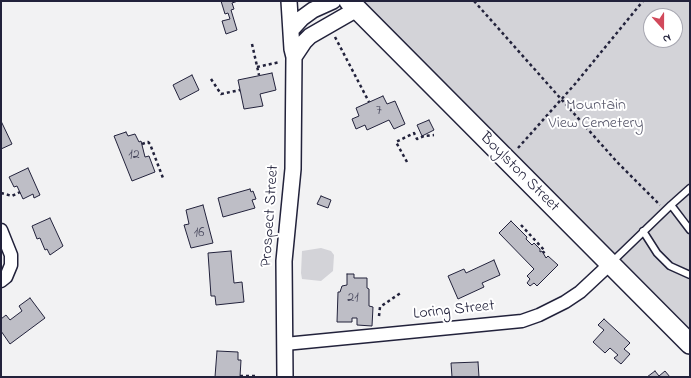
<!DOCTYPE html>
<html>
<head>
<meta charset="utf-8">
<style>
	body { margin:0 }
	#map { position:relative; width:691px; height:378px; overflow:hidden; background:#f2f2f3; font-family:"Indie Flower",sans-serif }
	canvas { display:block }
	.frame { position:absolute; inset:0; border:2px solid #22223b; pointer-events:none }
	.north { position:absolute; left:643px; top:8px; width:40px; height:40px; box-sizing:border-box; background:#fff; border:1px solid #a7a7b1; border-radius:50%; rotate:159deg; font-size:11px; font-weight:700; line-height:16px; text-align:center; color:#22223b }
	.north::after { content:''; display:block; margin:auto; width:14px; height:18px; background:#d1495b; clip-path:polygon(50% 0,100% 100%,50% 72%,0 100%) }
</style>
</head>
<body>
<div id="map">
<canvas width="691" height="378"></canvas>
<div class="frame"></div>
<div class="north">N</div>
</div>
<script>
const g = document.querySelector('canvas').getContext('2d');
g.lineJoin = 'round';
function paint(path, color) { g.fillStyle = color; g.fill(path, 'evenodd'); }
const shape = rows => new Path2D(rows.map(r => 'M' + r).join(''));
function trace(path, color, width, dash) { g.strokeStyle = color; g.lineWidth = width; g.lineCap = dash ? 'butt' : 'round'; g.setLineDash(dash || []); g.stroke(path); }
function write(font, color, halo, rows, align = 'center') {
  g.font = font + ' "Indie Flower",sans-serif'; g.lineWidth = 4; g.setLineDash([]); g.textBaseline = 'middle'; g.strokeStyle = halo; g.fillStyle = color; for (const [text, x, y, turn = 0] of rows) {
    g.save(); g.translate(x, y); g.rotate((+turn || 0) * Math.PI / 180); g.textAlign = isNaN(turn) ? turn : align; if (halo) g.strokeText(text, 0, 0); g.fillText(text, 0, 0); g.restore();
  }
}
paint(shape([
	[350,1,690,1,690,344],
	[651,16,675,16,675,40,651,40],
	[321,248,331,251,334,255,333,271,321,281,302,279,301,273,302,251]
]), '#d3d3d8');
const building = shape([
	[221,1,238,1,232,3,234,9,231,10,237,30,226,34,222,21,230,19,228,13,225,14,221,1],
	[272,73,276,90,260,94,263,106,244,109,238,80,272,73],
	[192,75,199,90,180,100,173,85,192,75],
	[383,96,387,104,395,101,405,124,394,129,389,120,367,130,365,125,356,129,352,119,359,116,356,108,383,96],
	[429,120,434,130,422,136,417,125,429,120],
	[1,121,12,144,1,149,1,121],
	[126,132,128,136,135,134,139,142,141,141,145,157,149,156,155,172,132,181,114,136,126,132],
	[28,168,40,195,34,198,33,194,23,199,17,186,14,187,9,177,28,168],
	[250,189,251,192,253,191,256,199,252,200,255,208,223,217,218,198,250,189],
	[321,196,331,200,328,208,317,204,321,196],
	[203,205,213,243,191,248,184,225,189,224,186,210,203,205],
	[50,218,63,246,50,255,47,249,45,250,40,238,37,239,32,226,50,218],
	[511,221,527,237,526,239,532,245,534,243,540,249,540,252,542,251,546,258,548,256,558,265,537,286,534,283,530,286,527,283,530,279,527,276,534,269,499,233,511,221],
	[231,251,234,283,242,282,244,302,216,305,215,296,211,296,208,253,231,251],
	[494,260,500,275,482,283,484,287,458,299,448,276,464,269,466,273,494,260],
	[347,274,354,274,354,278,367,278,367,288,369,289,369,306,373,307,372,326,357,325,357,318,352,318,352,322,337,322,338,292,340,292,342,286,347,285,347,274],
	[30,298,45,318,10,344,1,331,1,319,6,315,10,320,22,311,19,306,30,298],
	[604,319,630,343,624,349,630,354,621,364,614,358,618,355,610,348,605,353,593,342,604,330,598,325,604,319],
	[217,351,238,352,238,360,241,360,240,377,215,377,217,351],
	[478,362,479,377,452,377,451,363,478,362],
	[655,371,659,376,665,371,670,377,647,377,655,371]
]);
paint(building, '#bebec6');
trace(building, '#22223b', 1);
const service = shape([
	[671,205,690,188],
	[643,231,657,253,670,266,690,275],
	[611,263,671,205,690,230]
]);
const minor = shape([
	[1,230,11,255,11,265,6,277,1,281],
	[285,344,522,321,539,315,565,302,580,292,610,264]
]);
const tertiary = shape([
	[291,30,302,18,313,10,333,1],
	[294,57,304,42,310,36,357,9],
	[285,377,284,261,293,169,294,57,292,49,289,1]
]);
const primary = shape([
	[349,1,690,344]
]);
trace(service, '#22223b', 9);
trace(minor, '#22223b', 15);
trace(tertiary, '#22223b', 18);
trace(primary, '#22223b', 22);
trace(shape([
	[474,1,617,162,660,205],
	[335,37,369,102],
	[252,44,259,75],
	[257,67,280,62],
	[211,79,221,94,240,90],
	[142,144,148,142,150,144,163,178],
	[518,148,575,84,643,1],
	[407,162,396,142,414,133,417,139,424,136,434,135],
	[1,193,12,196,20,192],
	[521,225,545,251,543,253],
	[379,316,380,307,402,292],
	[240,376,255,376]
]), '#22223b', 2.5, [3, 3]);
trace(service, '#fff', 6);
trace(minor, '#fff', 12);
trace(tertiary, '#fff', 15);
trace(primary, '#fff', 19);
write('14px', '#49495e', null, [
	["7",379,112],
	["12",134,156],
	["16",199,234],
	["21",353,299]
]);
write('16px', '#57576a', '#fff', [
	["Mountain",596,106],
	["View Cemetery",596,124]
]);
write('16px', '#22223b', '#fff', [
	["Boylston Street",519,173,45],
	["Prospect Street",271,216,-86],
	["Loring Street",454,311,-6]
]);
</script>
</body>
</html>
